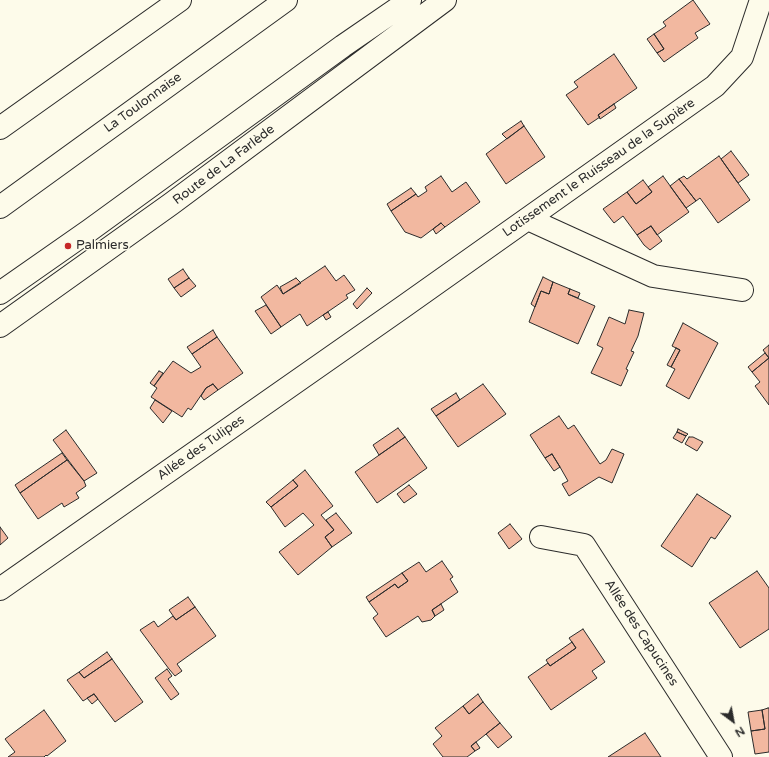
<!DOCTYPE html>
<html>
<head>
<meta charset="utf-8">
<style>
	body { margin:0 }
	#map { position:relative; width:769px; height:757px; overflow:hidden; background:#fdfbea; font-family:"Varela Round",sans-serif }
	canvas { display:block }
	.north { position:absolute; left:713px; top:701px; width:40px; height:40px; -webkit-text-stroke:3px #fdfbea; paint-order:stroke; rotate:148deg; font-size:11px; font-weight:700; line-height:16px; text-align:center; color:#2b2b2b }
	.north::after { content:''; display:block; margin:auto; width:14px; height:18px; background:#2b2b2b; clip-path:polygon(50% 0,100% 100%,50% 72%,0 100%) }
</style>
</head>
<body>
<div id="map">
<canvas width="769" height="757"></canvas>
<div class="north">N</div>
</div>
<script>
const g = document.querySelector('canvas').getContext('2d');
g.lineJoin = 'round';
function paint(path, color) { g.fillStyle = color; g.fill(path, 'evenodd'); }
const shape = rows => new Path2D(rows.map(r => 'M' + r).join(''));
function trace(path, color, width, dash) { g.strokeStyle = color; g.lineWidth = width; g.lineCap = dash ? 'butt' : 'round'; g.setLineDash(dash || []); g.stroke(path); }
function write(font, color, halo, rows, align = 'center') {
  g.font = font + ' "Varela Round",sans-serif'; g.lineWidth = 3; g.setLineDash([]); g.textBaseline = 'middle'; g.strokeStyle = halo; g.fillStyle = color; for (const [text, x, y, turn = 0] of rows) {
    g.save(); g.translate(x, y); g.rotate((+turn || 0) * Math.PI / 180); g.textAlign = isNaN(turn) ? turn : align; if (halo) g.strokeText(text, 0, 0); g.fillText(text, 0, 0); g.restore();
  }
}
const building = shape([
	[693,0,710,24,695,33,698,38,664,62,657,53,664,49,654,34,666,26,663,22,693,0],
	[654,34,664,49,657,53,647,39,654,34],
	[614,54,637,88,598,115,600,117,588,125,566,95,578,87,574,82,614,54],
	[614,104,616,108,600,119,598,115,614,104],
	[521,121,524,126,507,139,502,134,521,121],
	[524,126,545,157,506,184,486,154,524,126],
	[731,151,749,175,738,183,721,159,731,151],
	[719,156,750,200,718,223,700,198,696,201,679,179,684,176,687,179,719,156],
	[441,176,452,192,466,182,480,202,445,227,441,223,421,238,405,232,391,211,416,194,418,197,427,191,425,187,441,176],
	[663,176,689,212,657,235,651,226,637,235,623,216,614,223,603,209,627,192,636,204,652,192,648,187,663,176],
	[679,179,696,201,686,208,670,186,679,179],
	[643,180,652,192,636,204,627,192,643,180],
	[411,188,416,194,391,211,387,204,411,188],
	[441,223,445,227,436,234,433,229,441,223],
	[651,226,662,241,650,250,644,245,637,235,651,226],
	[325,266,336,281,344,275,355,290,346,295,348,298,307,326,300,314,281,327,261,297,277,285,283,294,325,266],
	[183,269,189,278,174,288,168,279,183,269],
	[543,277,553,282,549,294,541,291,535,307,531,304,543,277],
	[189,278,196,286,181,297,174,288,189,278],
	[296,278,301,283,283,294,280,287,296,278],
	[553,282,570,289,568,294,595,306,578,344,529,322,541,291,549,294,553,282],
	[367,288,372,293,357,309,353,304,367,288],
	[570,289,580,293,578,298,568,294,570,289],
	[266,305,281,327,271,334,255,311,266,305],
	[629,310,644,313,638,336,631,351,634,352,626,369,628,370,621,386,591,373,603,348,597,345,609,317,625,324,629,310],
	[328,312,331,317,326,320,323,315,328,312],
	[683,323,718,343,689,399,666,386,675,369,671,367,680,350,672,346,683,323],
	[213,330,217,337,192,354,187,347,213,330],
	[217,337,243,373,218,390,213,384,206,388,191,410,188,408,182,417,151,397,157,388,154,386,173,361,191,373,201,367,192,354,217,337],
	[769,345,769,405,755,386,760,382,752,372,769,358,763,350,769,345],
	[676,348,680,350,671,367,667,365,676,348],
	[765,353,769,358,752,372,748,367,765,353],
	[159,371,163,373,154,386,150,383,159,371],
	[213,384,218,390,204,400,201,396,206,388,213,384],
	[483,384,506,414,458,447,436,416,483,384],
	[456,393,460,400,436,416,431,409,456,393],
	[155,400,172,411,163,423,150,408,155,400],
	[559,416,568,429,574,425,600,464,606,460,612,449,624,454,612,483,599,477,569,496,562,484,568,481,560,467,552,454,545,458,530,435,559,416],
	[398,428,405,437,379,455,373,445,398,428],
	[678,429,688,434,686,436,677,432,678,429],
	[66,430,97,473,84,481,53,440,66,430],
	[677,432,686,436,682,443,673,438,677,432],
	[405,437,427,468,377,503,355,472,405,437],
	[689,437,693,437,703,442,697,451,685,444,689,437],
	[62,453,67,460,20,493,15,485,62,453],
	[552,454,560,467,554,471,545,458,552,454],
	[67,460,84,481,86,486,76,493,79,498,64,507,62,503,38,519,20,493,67,460],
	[305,470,333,506,321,515,334,530,325,537,332,547,298,575,279,552,314,525,303,513,285,527,271,507,298,486,293,480,305,470],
	[293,480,298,486,271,507,266,502,293,480],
	[409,485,417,494,404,503,397,494,409,485],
	[697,494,731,516,715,539,711,537,692,567,661,546,697,494],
	[336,513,352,533,332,547,325,537,334,530,326,520,336,513],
	[510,524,522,539,509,549,498,533,510,524],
	[0,527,8,538,0,545,0,527],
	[442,561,453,577,450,579,458,592,432,610,435,616,431,620,422,622,418,616,386,637,373,618,378,614,369,602,395,584,398,588,408,581,402,573,419,562,426,572,442,561],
	[757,571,769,588,769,629,740,648,709,603,757,571],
	[402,573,408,581,398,588,395,584,369,602,366,597,402,573],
	[188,597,195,607,176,620,169,610,188,597],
	[441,604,444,610,435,616,432,610,441,604],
	[195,607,216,636,177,664,182,671,175,676,169,669,140,630,154,621,158,627,173,616,176,620,195,607],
	[583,629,605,662,592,671,597,678,551,710,528,677,548,663,550,666,576,648,569,638,583,629],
	[572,642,576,648,550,666,546,660,572,642],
	[107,652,112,659,84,678,79,672,107,652],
	[112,659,143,702,115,722,94,694,83,701,67,680,79,672,84,678,112,659],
	[167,669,172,676,168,679,179,694,171,700,155,678,167,669],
	[94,694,98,699,92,704,87,698,94,694],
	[478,694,483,702,469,714,463,706,478,694],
	[483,702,500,723,471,746,475,751,467,757,443,757,433,744,442,736,435,728,463,706,469,714,483,702],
	[768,708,769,708,769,752,755,754,751,731,765,729,762,710,768,708],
	[44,710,66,741,47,756,46,755,44,757,8,757,15,752,5,739,44,710],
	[762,710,765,729,751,731,748,712,762,710],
	[500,723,512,737,498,748,486,734,500,723],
	[645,733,661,757,608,757,645,733],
	[476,742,480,748,475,751,471,746,476,742]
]);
paint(building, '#f2b8a0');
trace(building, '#2b2b2b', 1);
const street = shape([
	[528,219,653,276,742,290],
	[541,537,584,545,721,757],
	[0,589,403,307,715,86,742,57,761,0]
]);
const primary = shape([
	[0,293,90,230,343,46,410,0],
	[0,326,171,204,445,0]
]);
const highway = shape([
	[0,128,180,0],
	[0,207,286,0]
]);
trace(street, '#2b2b2b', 24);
trace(primary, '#2b2b2b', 24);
trace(highway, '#2b2b2b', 24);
trace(street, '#fdfbea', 22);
trace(primary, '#fdfbea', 22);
trace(highway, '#fdfbea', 22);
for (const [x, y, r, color] of [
	[68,246,4,"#c62828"]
]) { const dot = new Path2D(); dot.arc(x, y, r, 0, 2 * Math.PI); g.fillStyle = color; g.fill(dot); trace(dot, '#fdfbea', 1.5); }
write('13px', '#2b2b2b', '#fdfbea', [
	["La Toulonnaise",143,103,-36],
	["Route de La Farlède",224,165,-37],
	["Lotissement le Ruisseau de la Supière",599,168,-35],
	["Allée des Tulipes",201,448,-35],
	["Allée des Capucines",641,633,57]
]);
write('13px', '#2b2b2b', '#fdfbea', [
	["Palmiers",76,246]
], 'left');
</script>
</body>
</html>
